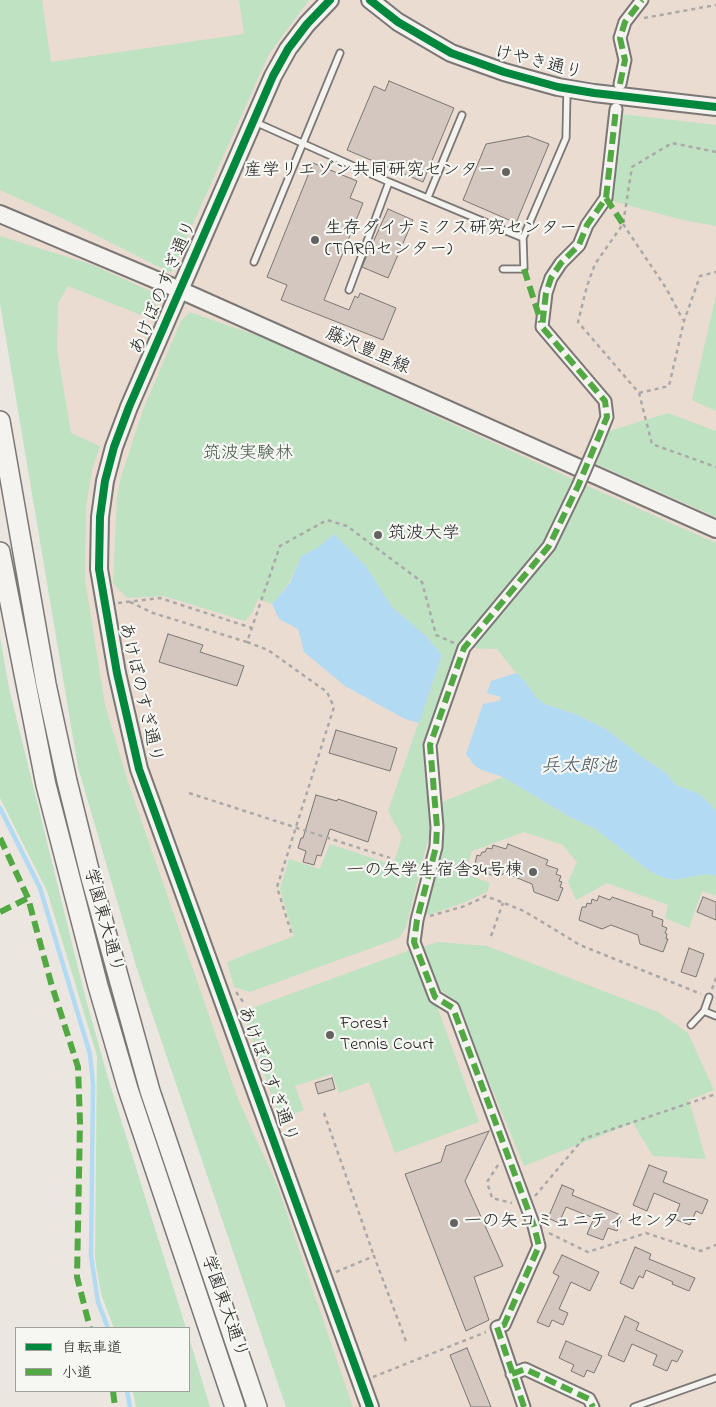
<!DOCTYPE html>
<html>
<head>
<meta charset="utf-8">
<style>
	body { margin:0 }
	#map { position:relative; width:716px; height:1407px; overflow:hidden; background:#ece6e1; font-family:"Indie Flower","Klee One",sans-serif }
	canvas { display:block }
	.legend { position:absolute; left:15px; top:1327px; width:175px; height:65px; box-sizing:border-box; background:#f6f6f2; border:1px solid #9f9f9c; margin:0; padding:6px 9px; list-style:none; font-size:15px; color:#1c1c1c }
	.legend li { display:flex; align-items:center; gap:10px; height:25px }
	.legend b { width:25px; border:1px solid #9f9f9c }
</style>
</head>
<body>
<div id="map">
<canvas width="716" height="1407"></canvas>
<ul class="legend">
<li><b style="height:6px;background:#00873e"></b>自転車道</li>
<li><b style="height:6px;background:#52a943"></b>小道</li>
</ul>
</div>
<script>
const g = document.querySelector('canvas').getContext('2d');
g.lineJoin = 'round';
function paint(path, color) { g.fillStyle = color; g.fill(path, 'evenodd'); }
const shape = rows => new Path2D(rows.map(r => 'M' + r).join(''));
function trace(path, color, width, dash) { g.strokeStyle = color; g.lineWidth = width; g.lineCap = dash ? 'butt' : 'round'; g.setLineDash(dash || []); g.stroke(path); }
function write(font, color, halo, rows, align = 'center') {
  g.font = font + ' "Indie Flower","Klee One",sans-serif'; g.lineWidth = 4.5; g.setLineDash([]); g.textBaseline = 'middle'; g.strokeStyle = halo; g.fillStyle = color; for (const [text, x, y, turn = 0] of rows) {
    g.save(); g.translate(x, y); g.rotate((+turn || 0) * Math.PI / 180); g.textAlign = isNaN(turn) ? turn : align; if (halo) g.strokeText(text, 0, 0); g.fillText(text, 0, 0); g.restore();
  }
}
paint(shape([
	[0,0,716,0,716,1407,286,1407,137,969,78,767,0,303]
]), '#eadcd1');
paint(shape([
	[0,0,42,0,51,62,244,34,239,0,309,0,269,54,171,273,62,218,0,190],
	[621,114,716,125,716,226,683,220,612,201,610,178],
	[0,236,93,265,150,291,156,304,151,319,68,286,58,303,57,350,71,433,100,446,92,470,86,508,85,579,105,705,128,782,238,1099,277,1185,353,1407,286,1407,137,969,78,767,0,303],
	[716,295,716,411,692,400],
	[190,312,270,340,592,488,716,543,716,812,711,805,699,794,676,785,665,772,645,759,606,729,575,714,545,704,537,698,524,680,516,673,497,649,464,648,457,654,423,748,430,832,406,927,399,938,250,992,234,987,227,962,294,936,280,889,289,859,320,869,330,844,393,865,402,837,388,811,442,655,427,637,392,607,365,565,334,534,317,548,301,556,289,583,272,604,258,599,252,613,245,621,164,596,127,598,113,583,117,496,121,477,143,410,181,321],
	[668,413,716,431,716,517,596,464,609,431],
	[0,637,9,688,84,992,108,1078,186,1328,114,1328,101,1294,95,1259,97,1056,47,891,0,798],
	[503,777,570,817,594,828,651,872,662,877,674,880,706,874,716,876,716,896,702,891,689,928,665,918,668,905,607,883,576,900,568,882,577,862,563,845,524,832,472,851,465,874,490,883,487,892,463,903,425,916,423,915,438,862,444,831,440,803],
	[438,942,487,946,658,1012,688,1033,714,1090,689,1100,706,1159,653,1156,633,1123,524,1166,456,1001,440,990,423,947],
	[416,948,479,1122,395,1153,369,1082,339,1093,332,1074,295,1086,304,1110,280,1119,247,1024,252,1008],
	[189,1337,210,1407,136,1407,133,1391,189,1391]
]), '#bfe2c3');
paint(shape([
	[334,534,365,565,392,607,425,635,442,655,419,723,405,719,345,686,304,652,298,629,279,619,272,604,290,583,301,556,317,548],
	[516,673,524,680,537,698,545,704,575,714,606,729,645,759,665,772,676,785,699,794,711,805,716,812,716,876,706,874,674,880,662,877,651,872,594,828,570,817,503,777,482,770,475,766,466,754,483,704,499,701,501,697,487,693,491,681]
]), '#b3daf3');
trace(shape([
	[0,808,40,888,90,1054,93,1084,91,1256,98,1302,108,1328],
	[127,1391,130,1407]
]), '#b3daf3', 4.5);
const building = shape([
	[389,81,454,108,423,182,347,150,374,86,385,91,389,81],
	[528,136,549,144,516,223,463,200,486,144,528,136],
	[313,163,357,181,350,198,363,203,324,300,349,310,355,296,358,298,360,293,396,308,383,340,281,300,287,285,267,277,313,163],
	[388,209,413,220,388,278,362,267,388,209],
	[168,634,203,645,200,652,244,666,237,686,159,662,168,634],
	[336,730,397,748,390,771,329,753,336,730],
	[316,795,337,801,338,799,377,812,368,842,330,829,321,856,317,855,314,865,303,862,306,851,298,848,301,838,303,838,316,795],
	[508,844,548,860,546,865,558,869,556,874,561,876,559,881,562,882,560,887,563,888,558,901,534,892,532,884,505,873,497,877,474,869,477,855,480,856,482,852,485,852,487,848,492,849,493,845,506,849,508,844],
	[599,896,610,900,612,897,653,911,652,916,663,920,662,926,667,928,665,933,667,934,666,939,668,939,663,952,640,944,638,935,611,925,602,929,579,920,582,907,586,907,587,903,591,904,592,899,597,901,599,896],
	[703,897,716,902,716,920,697,912,703,897],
	[689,948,704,954,696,977,681,972,689,948],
	[332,1078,335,1089,318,1094,315,1083,332,1078],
	[489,1131,465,1181,503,1266,474,1277,489,1320,466,1331,405,1174,441,1162,446,1146,489,1131],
	[649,1165,667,1172,663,1182,708,1200,702,1214,696,1211,690,1225,674,1219,680,1204,654,1193,647,1211,633,1205,649,1165],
	[562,1185,574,1190,572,1195,623,1216,617,1231,608,1228,603,1240,587,1234,594,1218,566,1207,559,1223,548,1218,562,1185],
	[635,1247,651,1254,649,1259,695,1278,689,1291,672,1284,673,1282,646,1270,643,1278,639,1276,633,1289,620,1283,635,1247],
	[562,1255,599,1272,590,1291,571,1282,559,1309,568,1313,563,1325,552,1320,549,1327,537,1322,559,1276,553,1273,562,1255],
	[625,1316,639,1323,636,1330,683,1351,677,1362,672,1360,667,1371,653,1365,657,1355,632,1344,624,1362,608,1355,625,1316],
	[566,1341,602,1356,594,1373,587,1370,584,1377,571,1371,574,1365,559,1358,566,1341],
	[467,1348,491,1407,471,1407,450,1355,467,1348]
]);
paint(building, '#d3c7bf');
trace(building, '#7a7775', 1);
const lane = shape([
	[255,122,389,182,523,238],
	[428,197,462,115],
	[254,262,340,53],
	[503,269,524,269,523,238,566,138,567,90],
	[349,290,389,182],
	[704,1011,716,1016],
	[691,1025,704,1011,709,997],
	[634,1407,716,1378]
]);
const street = shape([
	[620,84,625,60,620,38,625,22,642,0],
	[597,442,607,417,605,401,542,327,546,293,551,278,561,263,579,245,587,225,606,198,616,109],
	[512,1374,525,1369,589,1399,593,1407],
	[524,1407,497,1327,504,1325,539,1246,534,1226,453,1008,435,997,414,942,417,920,436,847,437,827,430,745,464,648,549,546,578,486]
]);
const secondary = shape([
	[330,0,307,24,288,49,273,76,129,407,114,447,105,481,100,517,99,569,117,673,139,769,370,1407],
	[370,0,398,22,427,39,451,53,504,72,558,87,594,93,716,107],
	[0,214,180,290,716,529]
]);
const primary = shape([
	[0,421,46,684,67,781,91,878,150,1091,257,1407],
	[0,552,46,785,98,986,128,1089,235,1407]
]);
trace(lane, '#7a7775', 9);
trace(street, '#7a7775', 15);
trace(secondary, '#7a7775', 20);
trace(primary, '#7a7775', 22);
trace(shape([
	[644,18,716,5],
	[716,152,672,143,632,167,623,224,595,264,587,286,578,322,639,393,652,444,716,467],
	[623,224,666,288,683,320],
	[639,393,669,386,684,321,700,276,716,272],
	[130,602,153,613,247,642,280,546,327,520,347,526,422,582,436,635,454,643],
	[118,603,160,598,252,628],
	[247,642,268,650,327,692,334,707,277,887,292,935],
	[189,793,390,858],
	[430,916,465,906,486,896,524,911,580,945,701,994],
	[491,936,503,903],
	[712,989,716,978],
	[236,992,244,1003],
	[324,1113,374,1256],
	[498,1165,487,1182,492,1198,512,1203],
	[535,1196,583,1139,716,1094],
	[549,1233,588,1252,646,1233,701,1251,716,1245],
	[336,1272,374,1256,407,1344],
	[373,1377,486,1332]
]), '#aaa9a7', 2.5, [4, 4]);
trace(lane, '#f4f3f0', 5.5);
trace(street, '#f4f3f0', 11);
trace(secondary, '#f4f3f0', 16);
trace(primary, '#f4f3f0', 19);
const streetBridge = shape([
	[578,486,597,442]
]);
trace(streetBridge, '#7a7775', 15, []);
trace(streetBridge, '#f4f3f0', 11);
trace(shape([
	[620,84,625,60,620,38,625,22,642,0],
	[606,198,623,224],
	[524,269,541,322],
	[0,838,28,898,51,983,78,1067,80,1122,77,1277,90,1328],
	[0,912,28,898],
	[512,1374,525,1369,589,1399,593,1407],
	[113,1391,115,1407],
	[524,1407,497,1327,504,1325,539,1246,534,1226,453,1008,435,997,414,942,417,920,436,847,437,827,430,745,464,648,549,546,578,486,607,417,605,401,542,327,546,293,551,278,561,263,579,245,587,225,606,198,616,109]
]), '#52a943', 6, [12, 6]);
trace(shape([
	[330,0,307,24,288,49,273,76,129,407,114,447,105,481,100,517,99,569,117,673,139,769,370,1407],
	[370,0,398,22,427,39,451,53,504,72,558,87,594,93,716,107]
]), '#00873e', 8);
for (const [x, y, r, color] of [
	[506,172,5,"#656361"],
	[315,240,5,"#656361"],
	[378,535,5,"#656361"],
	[533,872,5,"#656361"],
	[330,1035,5,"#656361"],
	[454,1223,5,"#656361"]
]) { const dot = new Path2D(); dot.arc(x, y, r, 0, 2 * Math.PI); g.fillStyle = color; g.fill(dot); trace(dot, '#f6f6f2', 2); }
write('18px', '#1c1c1c', '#f6f6f2', [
	["けやき通り",538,64,14],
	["あけぼのすぎ通り",165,288,-67],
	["藤沢豊里線",367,352,24],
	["あけぼのすぎ通り",139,693,77],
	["学園東大通り",102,921,75],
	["あけぼのすぎ通り",266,1075,70],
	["学園東大通り",223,1307,71]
]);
write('18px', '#1c1c1c', '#f6f6f2', [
	["産学リエゾン共同研究センター",496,172,"right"],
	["生存ダイナミクス研究センター",325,230],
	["(TARAセンター)",325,251],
	["筑波大学",388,535],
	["一の矢学生宿舎34号棟",523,872,"right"],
	["Forest",340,1025],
	["Tennis Court",340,1046],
	["一の矢コミュニティセンター",464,1223]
], 'left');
write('18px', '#425647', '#f6f6f2', [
	["筑波実験林",248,455]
]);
write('italic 19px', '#42545f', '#f6f6f2', [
	["兵太郎池",579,768]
]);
</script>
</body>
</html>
